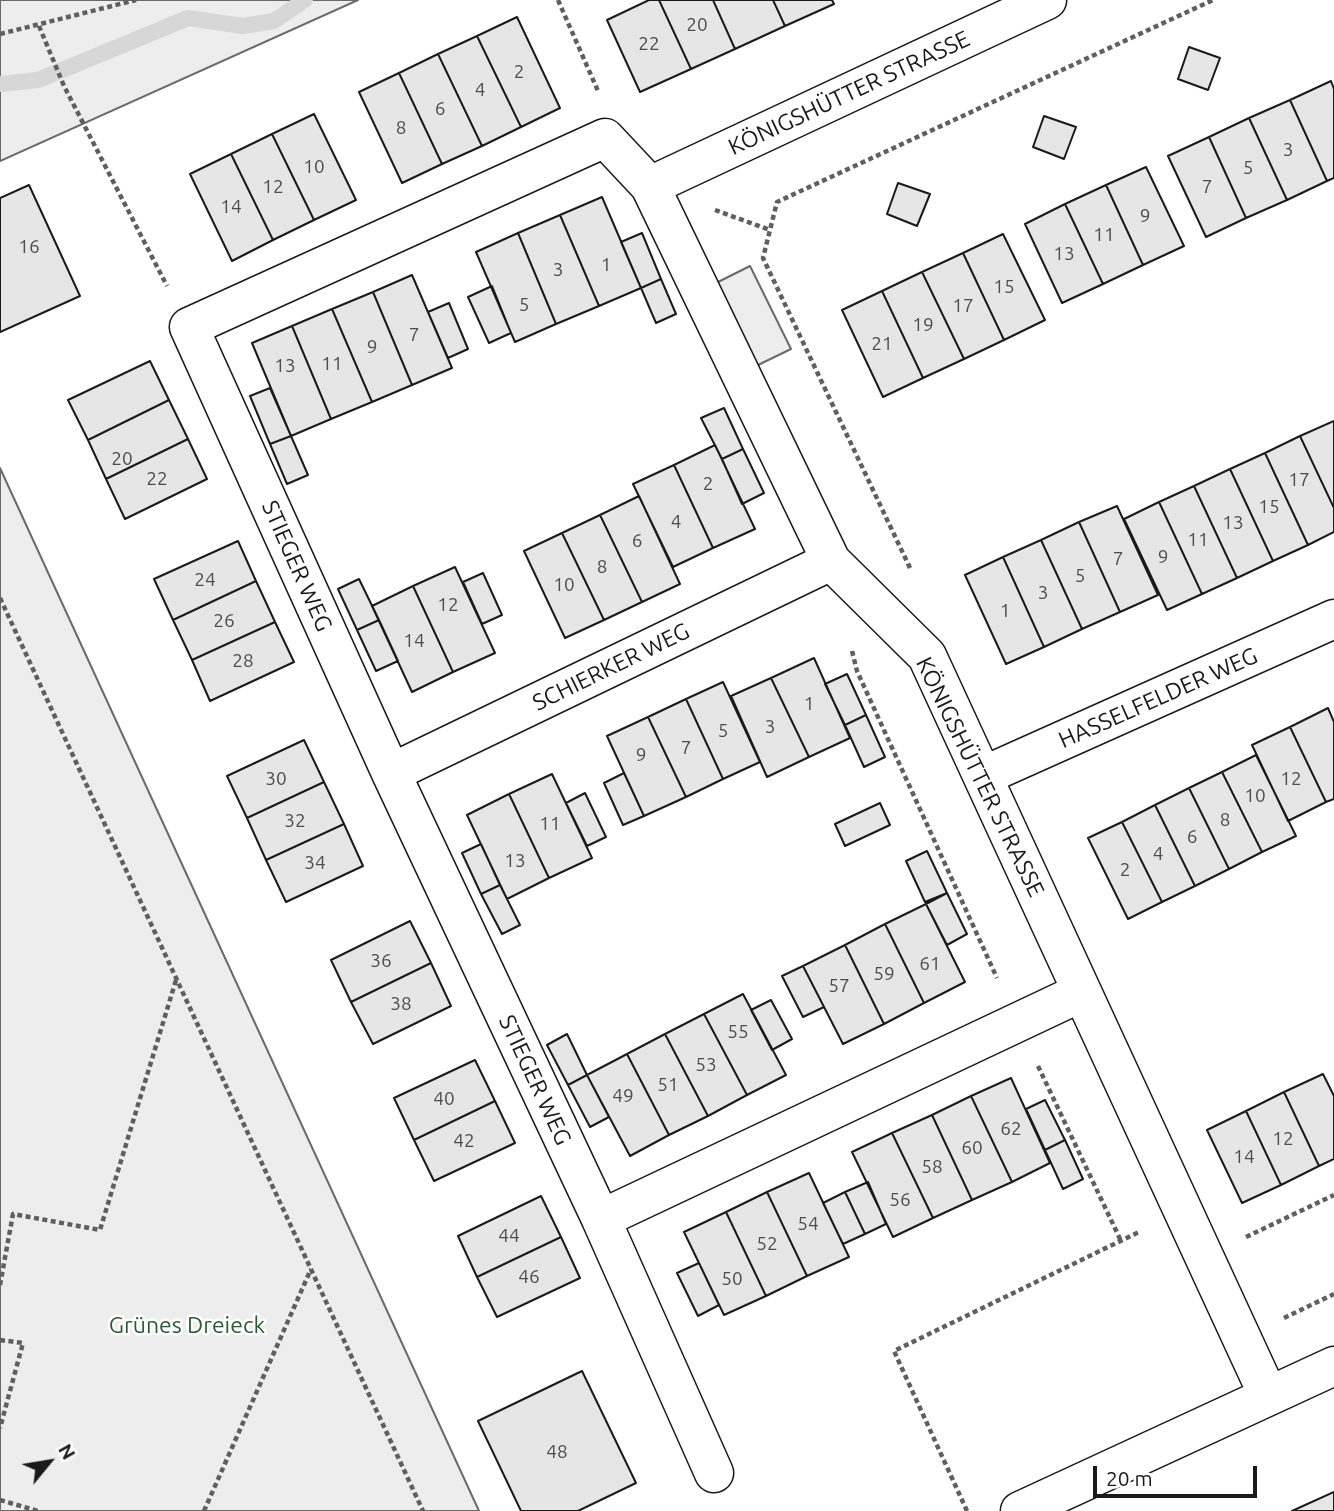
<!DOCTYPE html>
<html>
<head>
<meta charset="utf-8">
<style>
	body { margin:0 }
	#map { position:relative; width:1334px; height:1511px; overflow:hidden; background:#fff; font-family:Ubuntu,sans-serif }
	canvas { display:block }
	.north { position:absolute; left:14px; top:1427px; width:70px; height:70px; -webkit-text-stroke:5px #fff; paint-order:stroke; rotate:60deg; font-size:19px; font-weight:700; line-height:28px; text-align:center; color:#1a1a1a }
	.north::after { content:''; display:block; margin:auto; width:24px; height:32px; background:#1a1a1a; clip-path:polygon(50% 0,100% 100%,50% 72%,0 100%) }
	.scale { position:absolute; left:1093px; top:1466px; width:164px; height:32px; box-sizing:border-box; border:4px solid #1a1a1a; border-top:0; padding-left:9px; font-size:21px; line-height:24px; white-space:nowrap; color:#1a1a1a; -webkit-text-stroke:5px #fff; paint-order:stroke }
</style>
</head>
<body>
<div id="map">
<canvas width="1334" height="1511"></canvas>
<div class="north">N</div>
<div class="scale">20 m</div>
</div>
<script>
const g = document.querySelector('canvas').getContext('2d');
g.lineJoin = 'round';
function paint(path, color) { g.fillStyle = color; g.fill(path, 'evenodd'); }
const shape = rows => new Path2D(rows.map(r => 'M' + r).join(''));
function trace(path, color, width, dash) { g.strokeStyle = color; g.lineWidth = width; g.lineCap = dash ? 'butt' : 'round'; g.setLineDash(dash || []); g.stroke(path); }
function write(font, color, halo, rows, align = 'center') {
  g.font = font + ' Ubuntu,sans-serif'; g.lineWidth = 5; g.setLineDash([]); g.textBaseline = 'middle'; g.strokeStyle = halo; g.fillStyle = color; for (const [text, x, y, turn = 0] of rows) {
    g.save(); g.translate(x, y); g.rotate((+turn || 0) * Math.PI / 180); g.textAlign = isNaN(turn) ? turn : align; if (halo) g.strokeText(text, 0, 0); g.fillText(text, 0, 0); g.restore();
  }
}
const built = shape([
	[0,0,358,0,0,161,0,0],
	[750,266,791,349,756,366,716,283,750,266],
	[0,468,479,1511,0,1511,0,468]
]);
paint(built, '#ededed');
trace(built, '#6a6a6a', 2);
trace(shape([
	[0,84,38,80,188,18,243,26,274,21,305,0]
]), '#d7d7d7', 16);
const building = shape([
	[649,0,659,0,691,69,640,92,607,20,649,0],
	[659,0,713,0,735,49,691,69,659,0],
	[713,0,773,0,785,26,735,49,713,0],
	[773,0,832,0,834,4,785,26,773,0],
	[517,17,560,108,521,127,477,36,517,17],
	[477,36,521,127,482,146,438,54,477,36],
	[1189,47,1220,58,1208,90,1178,79,1189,47],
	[438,54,482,146,442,164,399,73,438,54],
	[399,73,442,164,402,183,359,92,399,73],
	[1331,81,1334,89,1334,178,1327,181,1290,100,1331,81],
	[1290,100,1327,181,1287,200,1249,118,1290,100],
	[314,114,356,200,314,220,272,134,314,114],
	[1044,116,1076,127,1064,159,1033,147,1044,116],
	[1249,118,1287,200,1246,218,1209,137,1249,118],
	[272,134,314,220,273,240,231,154,272,134],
	[1209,137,1246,218,1206,237,1168,156,1209,137],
	[231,154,273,240,232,261,190,174,231,154],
	[1146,167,1184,246,1143,265,1106,185,1146,167],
	[898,183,930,194,917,226,887,214,898,183],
	[29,185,80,296,0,332,0,198,29,185],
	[1106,185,1143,265,1103,284,1065,204,1106,185],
	[602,197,641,288,599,306,560,215,602,197],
	[1065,204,1103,284,1062,303,1025,224,1065,204],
	[560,215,599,306,556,324,518,233,560,215],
	[518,233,556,324,515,342,476,252,518,233],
	[642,233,661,279,641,288,621,242,642,233],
	[1003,234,1045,320,1004,340,963,253,1003,234],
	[963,253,1004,340,964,359,922,272,963,253],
	[922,272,964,359,923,378,882,291,922,272],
	[412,275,452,368,412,385,373,292,412,275],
	[661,279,676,314,656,323,641,288,661,279],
	[492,286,511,333,489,343,468,297,492,286],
	[882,291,923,378,883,397,842,310,882,291],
	[373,292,412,385,372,402,332,309,373,292],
	[449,303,468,349,448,358,428,312,449,303],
	[332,309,372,402,331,419,292,326,332,309],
	[292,326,331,419,291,436,252,343,292,326],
	[150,361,169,400,88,440,68,400,150,361],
	[270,388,291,436,270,444,250,396,270,388],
	[169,400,188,439,106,479,88,440,169,400],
	[724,408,743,449,722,459,701,418,724,408],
	[1334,421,1334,508,1300,436,1334,421],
	[291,436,308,475,287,484,270,444,291,436],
	[1300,436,1334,508,1334,532,1308,545,1265,453,1300,436],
	[188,439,207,479,125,519,106,479,188,439],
	[715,445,755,529,713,548,674,465,715,445],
	[743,449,764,493,742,504,722,459,743,449],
	[1265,453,1308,545,1273,561,1230,469,1265,453],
	[674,465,713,548,673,567,633,484,674,465],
	[1230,469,1273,561,1237,578,1194,486,1230,469],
	[1194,486,1237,578,1202,594,1159,502,1194,486],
	[639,496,680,584,642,602,600,515,639,496],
	[1159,502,1202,594,1167,610,1124,519,1159,502],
	[1117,506,1158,595,1120,612,1079,522,1117,506],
	[600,515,642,602,604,620,562,533,600,515],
	[1079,522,1120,612,1082,629,1041,540,1079,522],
	[562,533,604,620,565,638,524,551,562,533],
	[1041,540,1082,629,1044,647,1003,557,1041,540],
	[238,541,256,581,173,620,154,579,238,541],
	[1003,557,1044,647,1006,664,965,575,1003,557],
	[455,567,495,653,453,672,413,586,455,567],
	[483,573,502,615,482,624,463,582,483,573],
	[359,579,379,620,357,630,338,589,359,579],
	[256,581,275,622,192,660,173,620,256,581],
	[413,586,453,672,412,692,372,606,413,586],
	[379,620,398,661,376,671,357,630,379,620],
	[275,622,294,662,210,701,192,660,275,622],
	[814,658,850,738,809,757,771,678,814,658],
	[847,674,866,715,845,725,825,684,847,674],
	[771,678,809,757,767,777,731,696,771,678],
	[723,682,760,762,723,779,686,699,723,682],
	[686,699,723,779,686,797,648,717,686,699],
	[1328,708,1334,722,1334,799,1326,802,1290,727,1328,708],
	[866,715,885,757,864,767,845,725,866,715],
	[648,717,686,797,644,816,607,736,648,717],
	[1290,727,1326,802,1288,821,1252,745,1290,727],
	[304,740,324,782,247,818,227,776,304,740],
	[1256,755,1296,836,1262,852,1222,772,1256,755],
	[1222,772,1262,852,1229,869,1189,788,1222,772],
	[624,773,644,816,623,825,604,783,624,773],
	[552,774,592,858,549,878,509,794,552,774],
	[324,782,344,824,266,860,247,818,324,782],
	[1189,788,1229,869,1195,886,1155,805,1189,788],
	[585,793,606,837,587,846,566,803,585,793],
	[509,794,549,878,507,899,467,815,509,794],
	[880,803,890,825,845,846,835,824,880,803],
	[1155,805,1195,886,1162,902,1122,822,1155,805],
	[1122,822,1162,902,1128,919,1088,838,1122,822],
	[344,824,363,866,286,902,266,860,344,824],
	[481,844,500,885,481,894,462,853,481,844],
	[927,851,947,893,925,902,906,861,927,851],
	[500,885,520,925,502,934,481,894,500,885],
	[947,893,967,934,947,945,926,904,947,893],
	[926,904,965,982,924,1003,885,924,926,904],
	[410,921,431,963,351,1002,331,960,410,921],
	[885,924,924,1003,884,1024,845,945,885,924],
	[845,945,884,1024,843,1044,803,966,845,945],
	[431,963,451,1006,373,1044,351,1002,431,963],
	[803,966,824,1007,803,1017,782,976,803,966],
	[743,994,786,1075,747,1095,704,1014,743,994],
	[771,1000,792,1039,772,1050,751,1010,771,1000],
	[704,1014,747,1095,708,1116,665,1034,704,1014],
	[567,1034,587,1075,568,1085,547,1045,567,1034],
	[665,1034,708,1116,669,1135,627,1054,665,1034],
	[627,1054,669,1135,630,1156,587,1075,627,1054],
	[475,1060,495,1101,414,1140,394,1098,475,1060],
	[1323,1074,1334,1096,1334,1159,1319,1166,1284,1092,1323,1074],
	[587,1075,609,1117,590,1127,568,1085,587,1075],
	[1011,1078,1050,1163,1012,1182,971,1096,1011,1078],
	[1284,1092,1319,1166,1281,1185,1246,1111,1284,1092],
	[971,1096,1012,1182,972,1200,932,1115,971,1096],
	[1045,1100,1065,1140,1045,1150,1026,1109,1045,1100],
	[495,1101,515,1143,434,1181,414,1140,495,1101],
	[1246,1111,1281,1185,1242,1203,1207,1130,1246,1111],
	[932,1115,972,1200,933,1218,892,1133,932,1115],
	[892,1133,933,1218,893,1237,852,1152,892,1133],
	[1065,1140,1083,1179,1063,1189,1045,1150,1065,1140],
	[809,1173,849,1257,807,1276,767,1192,809,1173],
	[868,1182,886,1224,865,1234,845,1192,868,1182],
	[767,1192,807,1276,766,1296,726,1212,767,1192],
	[845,1192,865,1234,843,1244,823,1203,845,1192],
	[541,1196,561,1237,477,1277,458,1236,541,1196],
	[726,1212,766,1296,724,1315,684,1232,726,1212],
	[561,1237,580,1278,497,1317,477,1277,561,1237],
	[699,1263,719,1305,698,1316,677,1273,699,1263],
	[582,1371,636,1483,578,1511,521,1511,478,1421,582,1371],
	[1334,1492,1334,1511,1292,1511,1334,1492]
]);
paint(building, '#e6e6e6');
trace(building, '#1a1a1a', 2);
const minor = shape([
	[650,186,1047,0],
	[391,773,831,561],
	[983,776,1334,619],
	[1082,992,601,1219,391,773,189,327,605,138,650,186,831,561,927,656,1268,1395],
	[601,1219,714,1473],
	[1020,1511,1334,1366]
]);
trace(minor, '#1a1a1a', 41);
trace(shape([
	[558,0,598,91],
	[39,26,64,86,167,286],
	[0,34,136,0],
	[715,210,770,230],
	[910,568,763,258,777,202,1213,0],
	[0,598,423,1511],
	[852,651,857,671,997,978],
	[1038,1066,1121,1241],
	[1246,1237,1334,1195],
	[0,1285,13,1214,100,1230,176,980],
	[1284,1318,1334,1294],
	[0,1340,23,1343,0,1428],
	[0,1500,38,1511],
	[204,1511,311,1269],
	[967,1511,894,1351,1141,1231]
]), '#5f5f5f', 4.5, [5, 3.5]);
trace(minor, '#fff', 38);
write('19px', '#4d4d4d', null, [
	["20",697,25],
	["22",649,44],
	["2",519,72],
	["4",480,90],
	["6",440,109],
	["8",401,128],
	["3",1288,150],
	["10",314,167],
	["5",1248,168],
	["12",273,187],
	["7",1207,187],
	["14",231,207],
	["9",1145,216],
	["11",1104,235],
	["16",29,247],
	["13",1064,254],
	["1",606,265],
	["3",558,270],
	["15",1004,287],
	["5",524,305],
	["17",963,306],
	["19",923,325],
	["7",414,335],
	["21",882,344],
	["9",372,347],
	["11",332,364],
	["13",285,366],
	["20",122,459],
	["22",157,479],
	["17",1299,480],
	["2",708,484],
	["15",1269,507],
	["4",676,522],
	["13",1233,523],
	["11",1198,540],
	["6",637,541],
	["9",1163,557],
	["7",1118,559],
	["8",602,567],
	["5",1080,576],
	["24",205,580],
	["10",564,585],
	["3",1043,593],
	["12",448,605],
	["1",1005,611],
	["26",224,621],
	["14",414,641],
	["28",243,661],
	["1",809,704],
	["3",770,727],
	["5",723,731],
	["7",686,748],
	["9",641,755],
	["30",276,779],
	["12",1291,779],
	["10",1255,796],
	["8",1225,820],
	["32",295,821],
	["11",550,824],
	["6",1192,837],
	["4",1158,854],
	["13",515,861],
	["34",315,863],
	["2",1125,870],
	["36",381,961],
	["61",930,964],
	["59",884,974],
	["57",839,986],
	["38",401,1004],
	["55",738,1032],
	["53",706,1065],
	["51",668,1085],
	["49",623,1096],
	["40",444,1099],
	["62",1011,1129],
	["12",1283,1139],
	["42",464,1141],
	["60",972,1148],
	["14",1244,1157],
	["58",932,1167],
	["56",900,1200],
	["54",808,1224],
	["44",509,1236],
	["52",767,1244],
	["46",529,1277],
	["50",732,1279],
	["48",557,1452]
]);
write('23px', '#1a1a1a', '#fff', [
	["KÖNIGSHÜTTER STRASSE",849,93,-25],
	["STIEGER WEG",297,566,66],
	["SCHIERKER WEG",611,667,-26],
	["HASSELFELDER WEG",1158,698,-24],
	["KÖNIGSHÜTTER STRASSE",980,777,64],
	["STIEGER WEG",535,1080,65]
]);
write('23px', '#2b5a34', '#fff', [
	["Grünes Dreieck",187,1325]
]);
</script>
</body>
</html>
